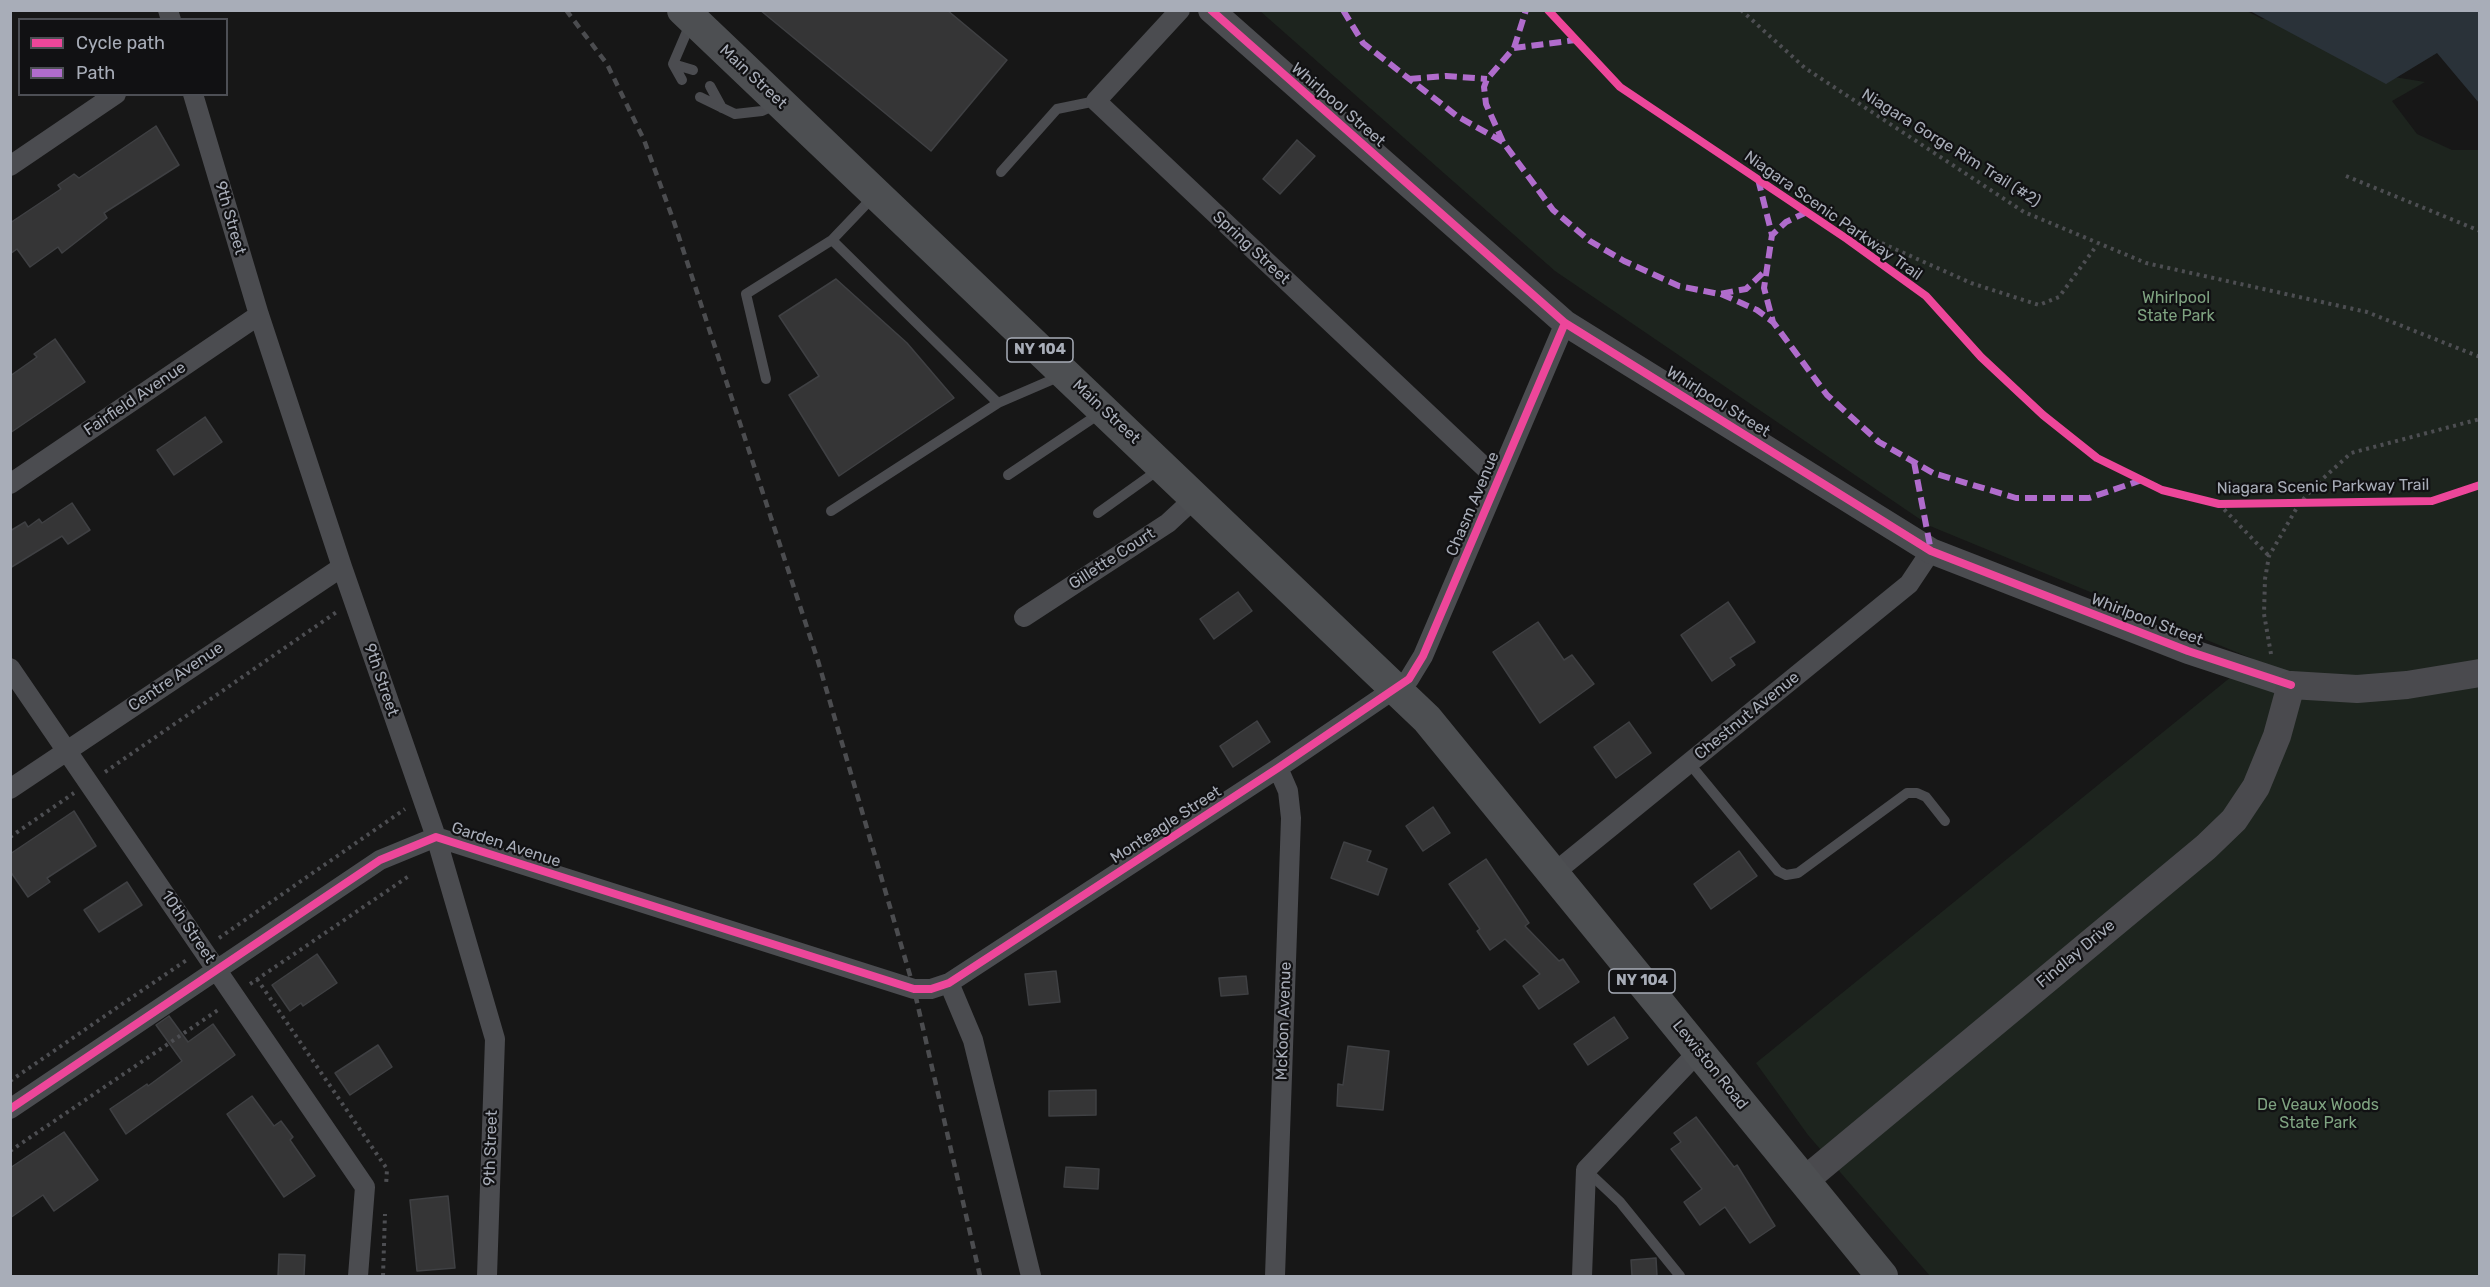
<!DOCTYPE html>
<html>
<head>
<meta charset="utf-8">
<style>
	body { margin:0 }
	#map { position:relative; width:2490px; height:1287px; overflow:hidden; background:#171717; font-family:Rubik,sans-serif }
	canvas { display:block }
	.frame { position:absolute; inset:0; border:12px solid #a8adb8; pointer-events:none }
	.legend { position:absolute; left:18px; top:18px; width:210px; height:78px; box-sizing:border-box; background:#111113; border:2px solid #4d4f55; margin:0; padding:8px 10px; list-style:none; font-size:18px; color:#a8adb8 }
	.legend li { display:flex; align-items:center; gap:12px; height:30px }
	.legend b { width:30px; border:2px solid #4d4f55 }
</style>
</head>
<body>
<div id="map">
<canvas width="2490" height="1287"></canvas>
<div class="frame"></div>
<ul class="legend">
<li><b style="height:8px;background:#ed469a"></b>Cycle path</li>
<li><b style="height:8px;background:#b06ccc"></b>Path</li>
</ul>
</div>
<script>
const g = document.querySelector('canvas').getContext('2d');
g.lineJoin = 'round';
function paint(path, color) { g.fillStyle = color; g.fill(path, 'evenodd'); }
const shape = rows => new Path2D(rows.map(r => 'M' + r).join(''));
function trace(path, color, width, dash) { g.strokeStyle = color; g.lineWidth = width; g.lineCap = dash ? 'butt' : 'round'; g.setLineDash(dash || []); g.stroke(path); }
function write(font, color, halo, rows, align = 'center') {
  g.font = font + ' Rubik,sans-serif'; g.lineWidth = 4.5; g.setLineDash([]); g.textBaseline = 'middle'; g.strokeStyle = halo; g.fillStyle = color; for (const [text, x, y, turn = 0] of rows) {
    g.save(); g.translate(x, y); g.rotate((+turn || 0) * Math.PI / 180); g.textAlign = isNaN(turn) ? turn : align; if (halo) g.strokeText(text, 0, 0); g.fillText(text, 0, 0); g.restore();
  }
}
paint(shape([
	[1260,11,2247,11,2262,19,2305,15,2388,76,2425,82,2392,101,2417,134,2452,150,2480,150,2479,1276,1930,1276,1808,1135,1756,1063,2253,659,1930,526,1555,271]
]), '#1d241e');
paint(shape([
	[2250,11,2479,11,2479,103,2437,53,2386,84]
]), '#2a3239');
const building = shape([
	[760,10,947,10,1007,60,931,151,760,10],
	[156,126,179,165,104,213,107,218,62,253,58,247,30,267,17,249,10,254,10,223,61,189,58,185,74,174,79,178,156,126],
	[1297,140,1315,156,1280,194,1263,179,1297,140],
	[836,279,907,343,954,398,839,476,789,395,819,376,779,316,836,279],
	[55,339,85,382,10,433,10,376,37,357,34,354,55,339],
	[205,417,222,442,174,475,157,450,205,417],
	[72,503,90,530,68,544,62,536,10,568,10,531,25,522,28,527,39,519,42,523,72,503],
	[1238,592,1252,611,1214,639,1200,619,1238,592],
	[1728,602,1755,642,1730,658,1735,665,1712,681,1681,635,1728,602],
	[1538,622,1564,660,1572,655,1594,684,1540,723,1493,652,1538,622],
	[1257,721,1270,742,1233,767,1220,746,1257,721],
	[1629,722,1651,753,1616,778,1594,747,1629,722],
	[1433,807,1450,833,1423,851,1406,826,1433,807],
	[74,811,96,846,47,878,50,882,28,897,10,871,10,854,74,811],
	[1344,842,1371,851,1367,861,1387,869,1378,895,1331,878,1344,842],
	[1739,851,1757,876,1711,909,1694,884,1739,851],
	[1486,859,1529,923,1525,926,1559,961,1563,959,1579,982,1539,1009,1523,986,1540,974,1505,939,1490,950,1477,931,1480,929,1449,884,1486,859],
	[127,882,142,905,99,932,84,910,127,882],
	[317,954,337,983,303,1006,301,1003,290,1011,272,985,317,954],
	[1056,971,1060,1002,1029,1005,1025,974,1056,971],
	[1246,976,1248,994,1221,996,1219,978,1246,976],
	[169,1016,188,1042,213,1024,235,1055,126,1134,110,1109,147,1084,148,1086,182,1061,156,1025,169,1016],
	[1614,1017,1628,1038,1588,1065,1574,1044,1614,1017],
	[378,1045,392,1067,350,1095,335,1073,378,1045],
	[1348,1046,1389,1051,1383,1110,1337,1106,1338,1084,1343,1085,1348,1046],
	[1096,1090,1096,1115,1049,1116,1049,1091,1096,1090],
	[252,1096,274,1126,281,1121,293,1137,290,1140,315,1176,284,1197,227,1114,252,1096],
	[1696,1117,1734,1167,1737,1165,1775,1226,1750,1243,1725,1207,1700,1225,1684,1202,1702,1189,1671,1149,1681,1142,1674,1133,1696,1117],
	[64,1132,98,1180,54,1211,43,1195,10,1218,10,1168,64,1132],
	[1066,1167,1099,1169,1098,1189,1064,1187,1066,1167],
	[448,1196,455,1268,417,1271,410,1200,448,1196],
	[279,1254,305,1255,304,1276,278,1276,279,1254],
	[1656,1258,1657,1276,1632,1276,1631,1260,1656,1258]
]);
paint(building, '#353536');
trace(building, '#3f4043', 1.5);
trace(shape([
	[1741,10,1805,68,2024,212,2146,263,2367,312,2480,357],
	[2346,176,2480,231],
	[1863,251,1877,241,1971,283,2039,305,2059,297,2097,245],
	[2219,504,2269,556],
	[2271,654,2264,614,2265,579,2269,556,2299,504,2317,484,2351,453,2480,419],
	[105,772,338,611],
	[10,837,74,793],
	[219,938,405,809],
	[257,979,387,1169,386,1186],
	[250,984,409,876],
	[10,1081,188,959],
	[10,1151,221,1008],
	[383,1276,385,1214]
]), '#4d4e52', 4, [3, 4.5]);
trace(shape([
	[673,64,693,70],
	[682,80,673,64,691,22],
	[710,86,722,108],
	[700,97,735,114,762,111,777,104],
	[1001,172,1057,109,1096,101],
	[873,197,832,240,998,403,1063,375],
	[766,379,746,294,832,240],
	[1008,475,1102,412],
	[831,511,998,403],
	[1098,513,1161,468],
	[1689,763,1778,871,1786,875,1798,873,1907,793,1917,793,1926,797,1945,821],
	[1586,1170,1620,1202,1680,1276]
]), '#4b4c50', 10);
trace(shape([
	[168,10,171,20],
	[1180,10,1096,101,1498,480],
	[193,94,259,315,342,567,436,837,495,1039,487,1276],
	[10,166,116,94],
	[10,484,259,315],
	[1024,617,1168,523,1196,497],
	[10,668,365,1187,358,1276],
	[10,789,342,567],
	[1554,873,1909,584,1931,551],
	[949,983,973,1040,1031,1276],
	[10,1109,380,860,436,837,914,989,931,989,949,983,1278,768,1409,679,1423,656,1565,323],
	[1275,1276,1291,818,1288,791,1278,768],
	[1582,1276,1586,1170,1699,1051]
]), '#4b4c50', 20);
trace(shape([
	[1211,10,1565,323,1931,551,2188,651,2291,685]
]), '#4b4c50', 26);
trace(shape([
	[1804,1181,2206,847,2234,820,2256,787,2277,736,2291,685,2357,689,2407,685,2480,673]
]), '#4a4a4e', 28);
trace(shape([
	[683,10,1427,719,1882,1276]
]), '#4d4f52', 32);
trace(shape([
	[566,10,607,64,644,140,674,222,818,661,914,989,980,1276]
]), '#4b4c4f', 4.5, [8, 6]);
trace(shape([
	[1343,10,1363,43,1457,116,1503,142,1553,210,1590,241,1624,261,1679,286,1719,294,1746,289,1766,270],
	[1514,48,1526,10],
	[1409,79,1446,76,1487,79],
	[1503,142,1486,104,1484,87,1487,79,1514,48,1576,40],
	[1758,179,1772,235],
	[1807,212,1786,222,1772,235,1764,288,1773,322,1827,395,1879,442,1933,473,2016,498,2089,498,2142,480],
	[1721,294,1757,310,1773,322],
	[1914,462,1931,551]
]), '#b06ccc', 6, [12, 6]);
trace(shape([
	[1211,10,1565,323,1931,551,2188,651,2291,685],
	[1548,10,1620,87,1847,239,1926,296,1981,357,2043,415,2097,458,2162,490,2219,504,2432,501,2480,485],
	[10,1109,380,860,436,837,914,989,931,989,949,983,1278,768,1409,679,1423,656,1565,323]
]), '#ed469a', 8);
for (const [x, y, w] of [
	[1040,350,66],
	[1642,981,66]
]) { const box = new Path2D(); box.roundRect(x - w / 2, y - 12, w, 24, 4.5); g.fillStyle = '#111113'; g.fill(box); trace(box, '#a8adb8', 1.5); }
write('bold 15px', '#a8adb8', null, [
	["NY 104",1040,350],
	["NY 104",1642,981]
]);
write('16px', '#a8adb8', '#111113', [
	["Main Street",753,77,43],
	["Whirlpool Street",1338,105,41],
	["Niagara Gorge Rim Trail (#2)",1951,148,32],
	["Niagara Scenic Parkway Trail",1833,216,35],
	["9th Street",230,218,74],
	["Spring Street",1251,248,43],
	["Fairfield Avenue",135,399,-34],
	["Whirlpool Street",1718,402,32],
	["Main Street",1106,412,43],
	["Niagara Scenic Parkway Trail",2323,487,-1],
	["Chasm Avenue",1473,504,-67],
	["Gillette Court",1112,559,-33],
	["Whirlpool Street",2147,620,21],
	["Centre Avenue",176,677,-34],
	["9th Street",381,680,71],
	["Chestnut Avenue",1747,716,-39],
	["Monteagle Street",1166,825,-33],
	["Garden Avenue",506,845,18],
	["10th Street",188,927,56],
	["Findlay Drive",2076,954,-40],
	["McKoon Avenue",1284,1021,-88],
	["Lewiston Road",1710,1065,51],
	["9th Street",491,1148,-88]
]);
write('16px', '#7fa381', '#111113', [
	["Whirlpool",2176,298],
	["State Park",2176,316],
	["De Veaux Woods",2318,1105],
	["State Park",2318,1123]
]);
</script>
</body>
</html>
